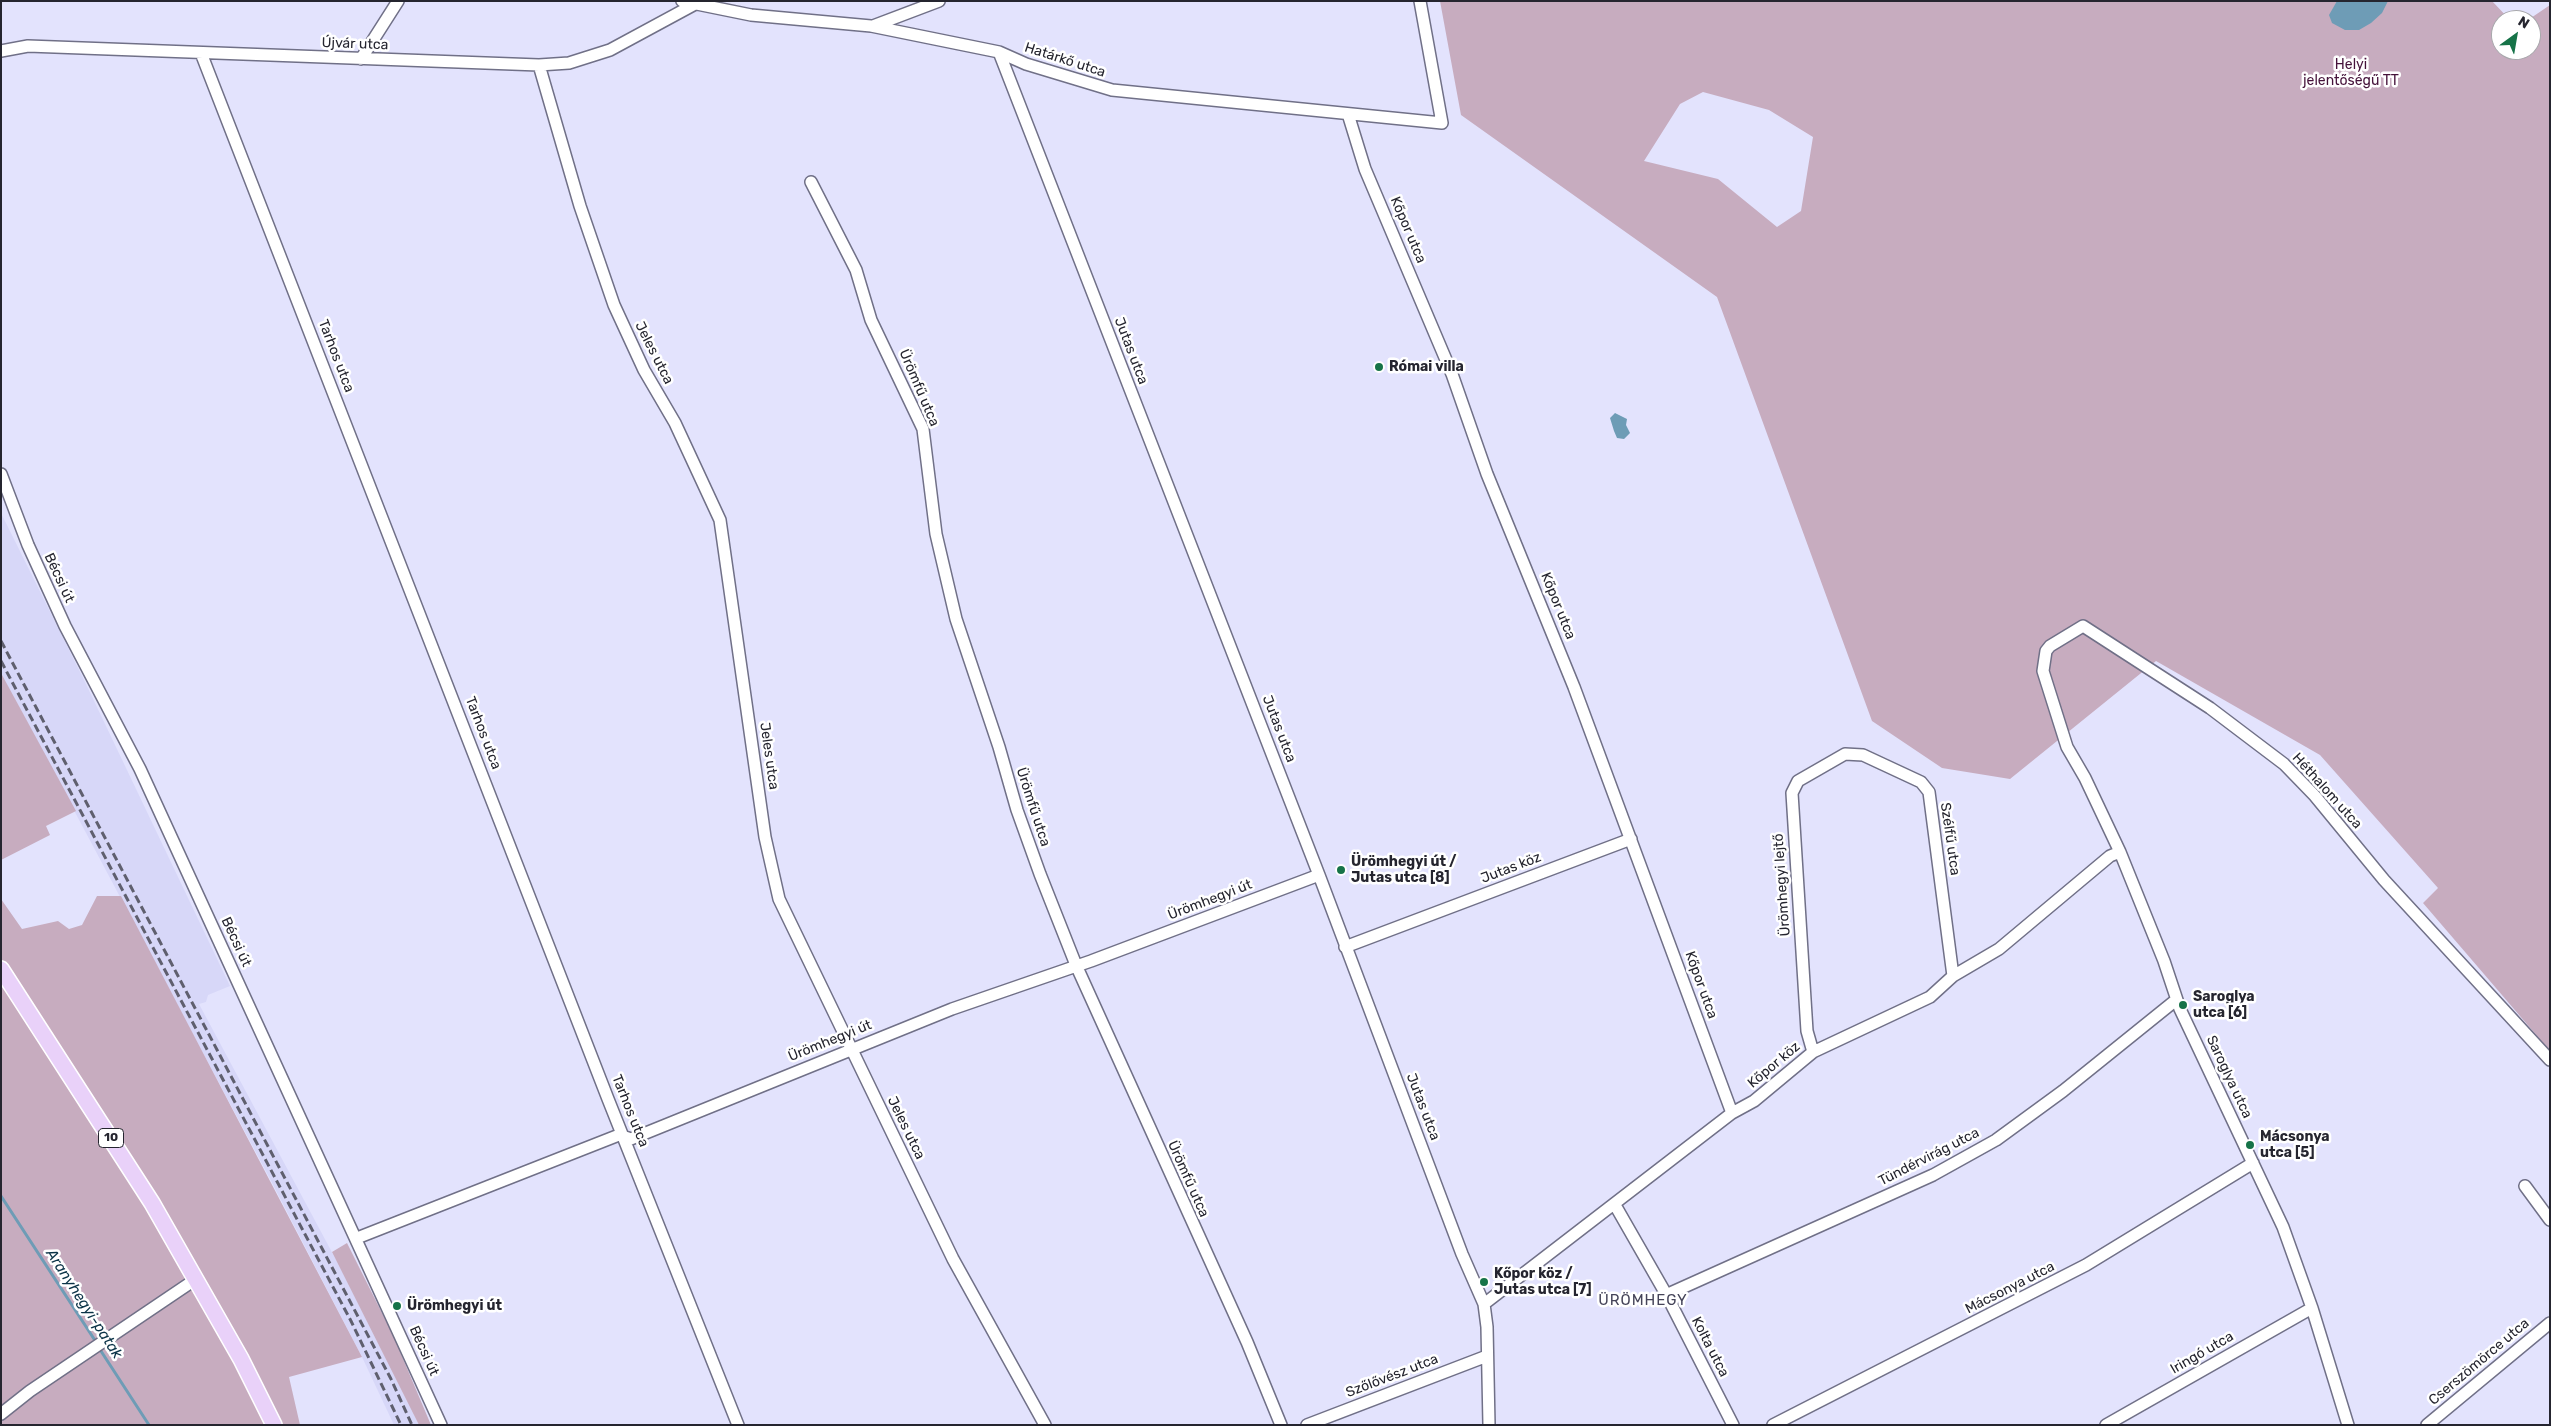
<!DOCTYPE html>
<html>
<head>
<meta charset="utf-8">
<style>
	body { margin:0 }
	#map { position:relative; width:2551px; height:1426px; overflow:hidden; background:#e3e3fd; font-family:Rubik,sans-serif }
	canvas { display:block }
	.frame { position:absolute; inset:0; border:2px solid #25252f; pointer-events:none }
	.north { position:absolute; left:2491px; top:10px; width:50px; height:50px; box-sizing:border-box; background:#fff; border:1px solid #a8a8ac; border-radius:50%; rotate:32deg; font-size:14px; font-weight:700; line-height:20px; text-align:center; color:#25252f }
	.north::after { content:''; display:block; margin:auto; width:18px; height:22px; background:#167348; clip-path:polygon(50% 0,100% 100%,50% 72%,0 100%) }
</style>
</head>
<body>
<div id="map">
<canvas width="2551" height="1426"></canvas>
<div class="frame"></div>
<div class="north">N</div>
</div>
<script>
const g = document.querySelector('canvas').getContext('2d');
g.lineJoin = 'round';
function paint(path, color) { g.fillStyle = color; g.fill(path, 'evenodd'); }
const shape = rows => new Path2D(rows.map(r => 'M' + r).join(''));
function trace(path, color, width, dash) { g.strokeStyle = color; g.lineWidth = width; g.lineCap = dash ? 'butt' : 'round'; g.setLineDash(dash || []); g.stroke(path); }
function write(font, color, halo, rows, align = 'center') {
  g.font = font + ' Rubik,sans-serif'; g.lineWidth = 5; g.setLineDash([]); g.textBaseline = 'middle'; g.strokeStyle = halo; g.fillStyle = color; for (const [text, x, y, turn = 0] of rows) {
    g.save(); g.translate(x, y); g.rotate((+turn || 0) * Math.PI / 180); g.textAlign = isNaN(turn) ? turn : align; if (halo) g.strokeText(text, 0, 0); g.fillText(text, 0, 0); g.restore();
  }
}
paint(shape([
	[1,513,85,682,230,986,208,995,206,1002,199,1004,342,1271,419,1425,394,1425,362,1357,270,1179,1,673]
]), '#d7d7f8');
paint(shape([
	[1440,1,2492,1,2510,20,2501,20,2501,50,2531,50,2531,20,2528,20,2550,5,2550,1051,2423,903,2438,888,2320,755,2156,661,2010,779,1942,768,1872,721,1717,297,1461,115],
	[1703,92,1769,110,1813,137,1801,211,1777,227,1718,179,1644,161,1680,104],
	[1,673,76,811,46,826,50,835,1,860],
	[97,896,121,896,362,1357,289,1377,300,1425,1,1425,1,899,22,929,58,921,69,929,82,925],
	[347,1243,393,1335,431,1425,419,1425,332,1252]
]), '#c7acbf');
paint(shape([
	[2337,1,2388,1,2382,13,2371,23,2359,30,2345,30,2332,23,2329,15],
	[1615,413,1627,419,1626,425,1630,433,1624,439,1617,438,1614,431,1610,418]
]), '#6e9cb6');
trace(shape([
	[1,1196,96,1342],
	[99,1348,149,1425]
]), '#6e9cb6', 3);
const minor = shape([
	[682,1,751,15,871,26,999,52,1026,64,1112,90,1442,123,1420,1],
	[873,26,939,1],
	[1,51,28,46,539,65,569,63,610,50,697,3],
	[999,52,1319,875,1462,1254,1484,1304,1487,1327,1489,1425],
	[201,53,608,1099,738,1425],
	[361,59,398,1],
	[539,65,580,206,614,305,644,370,675,423,720,520,765,837,779,899,953,1259,1045,1425],
	[1348,114,1365,169,1452,374,1487,474,1574,687,1732,1113],
	[811,182,856,270,871,320,923,429,936,534,956,619,999,747,1017,810,1040,874,1076,965,1247,1342,1281,1425],
	[1,474,28,545,65,626,140,769,441,1425],
	[1345,947,1631,839],
	[1813,1052,1807,1031,1792,793,1798,781,1845,754,1863,755,1921,782,1929,792,1953,976],
	[2525,1186,2550,1220],
	[1615,1205,1666,1294,1733,1425],
	[357,1238,619,1135,631,1139,952,1009,1091,961,1319,875],
	[1666,1295,1933,1175,1996,1140,2063,1091,2176,1000],
	[1484,1304,1732,1113,1754,1101,1813,1052,1930,997,1953,976,1999,949,2110,856,2120,852],
	[1,1414,30,1391,196,1279],
	[1307,1425,1487,1356],
	[1773,1425,2086,1265,2253,1163],
	[2106,1425,2312,1308],
	[2348,1425,2312,1308,2283,1227,2180,1009,2164,961,2120,852,2085,778,2067,747,2043,671,2046,651,2050,646,2083,626,2210,708,2284,764,2315,796,2384,880,2550,1060],
	[2427,1425,2550,1323]
]);
const major = shape([
	[1,969,152,1203,241,1359,274,1425]
]);
trace(minor, '#707087', 14);
trace(major, '#fff', 18);
trace(minor, '#fff', 11);
trace(major, '#e9d1f9', 15);
trace(shape([
	[1,641,391,1379,412,1425],
	[1,661,351,1321,401,1425]
]), '#5f5f6e', 3, [8, 4]);
for (const [x, y, r, color] of [
	[1379,367,5,"#167348"],
	[1341,870,5,"#167348"],
	[2183,1005,5,"#167348"],
	[2250,1145,5,"#167348"],
	[1484,1282,5,"#167348"],
	[397,1306,5,"#167348"]
]) { const dot = new Path2D(); dot.arc(x, y, r, 0, 2 * Math.PI); g.fillStyle = color; g.fill(dot); trace(dot, '#fff', 2); }
for (const [x, y, w] of [
	[111,1138,25]
]) { const box = new Path2D(); box.roundRect(x - w / 2, y - 9.5, w, 19, 4); g.fillStyle = '#fff'; g.fill(box); trace(box, '#25252f', 1); }
write('bold 12px', '#25252f', null, [
	["10",111,1138]
]);
write('14px', '#25252f', '#fff', [
	["Újvár utca",355,44,2],
	["Határkő utca",1065,60,18],
	["Kőpor utca",1408,230,67],
	["Jutas utca",1131,351,69],
	["Jeles utca",654,353,63],
	["Tarhos utca",336,356,69],
	["Ürömfű utca",919,388,67],
	["Bécsi út",59,578,65],
	["Kőpor utca",1558,606,68],
	["Jutas utca",1279,729,69],
	["Tarhos utca",483,733,69],
	["Jeles utca",769,756,82],
	["Héthalom utca",2327,791,48],
	["Ürömfű utca",1033,807,72],
	["Szélfű utca",1950,839,82],
	["Jutas köz",1511,868,-21],
	["Ürömhegyi lejtő",1782,885,-94],
	["Ürömhegyi út",1210,900,-21],
	["Bécsi út",236,942,65],
	["Kőpor utca",1701,985,70],
	["Ürömhegyi út",830,1041,-22],
	["Kőpor köz",1774,1065,-40],
	["Saroglya utca",2229,1077,65],
	["Jutas utca",1423,1107,69],
	["Tarhos utca",630,1111,68],
	["Jeles utca",906,1128,64],
	["Tündérvirág utca",1929,1157,-27],
	["Ürömfű utca",1188,1179,66],
	["Mácsonya utca",2010,1288,-27],
	["Kolta utca",1710,1347,63],
	["Bécsi út",424,1351,66],
	["Iringó utca",2202,1353,-30],
	["Cserszömörce utca",2479,1362,-40],
	["Szőlővész utca",1392,1376,-21]
]);
write('14px', '#45123a', '#fff', [
	["Helyi",2351,65],
	["jelentőségű TT",2351,81]
]);
write('bold 14px', '#25252f', '#fff', [
	["Római villa",1389,367],
	["Ürömhegyi út /",1351,862],
	["Jutas utca [8]",1351,878],
	["Saroglya",2193,997],
	["utca [6]",2193,1013],
	["Mácsonya",2260,1137],
	["utca [5]",2260,1153],
	["Kőpor köz /",1494,1274],
	["Jutas utca [7]",1494,1290],
	["Ürömhegyi út",407,1306]
], 'left');
g.letterSpacing = '1px';
write('15px', '#454459', '#fff', [
	["ÜRÖMHEGY",1643,1301]
]);
g.letterSpacing = '0px';
write('italic 15px', '#0b3347', '#fff', [
	["Aranyhegyi-patak",84,1304,57]
]);
</script>
</body>
</html>
